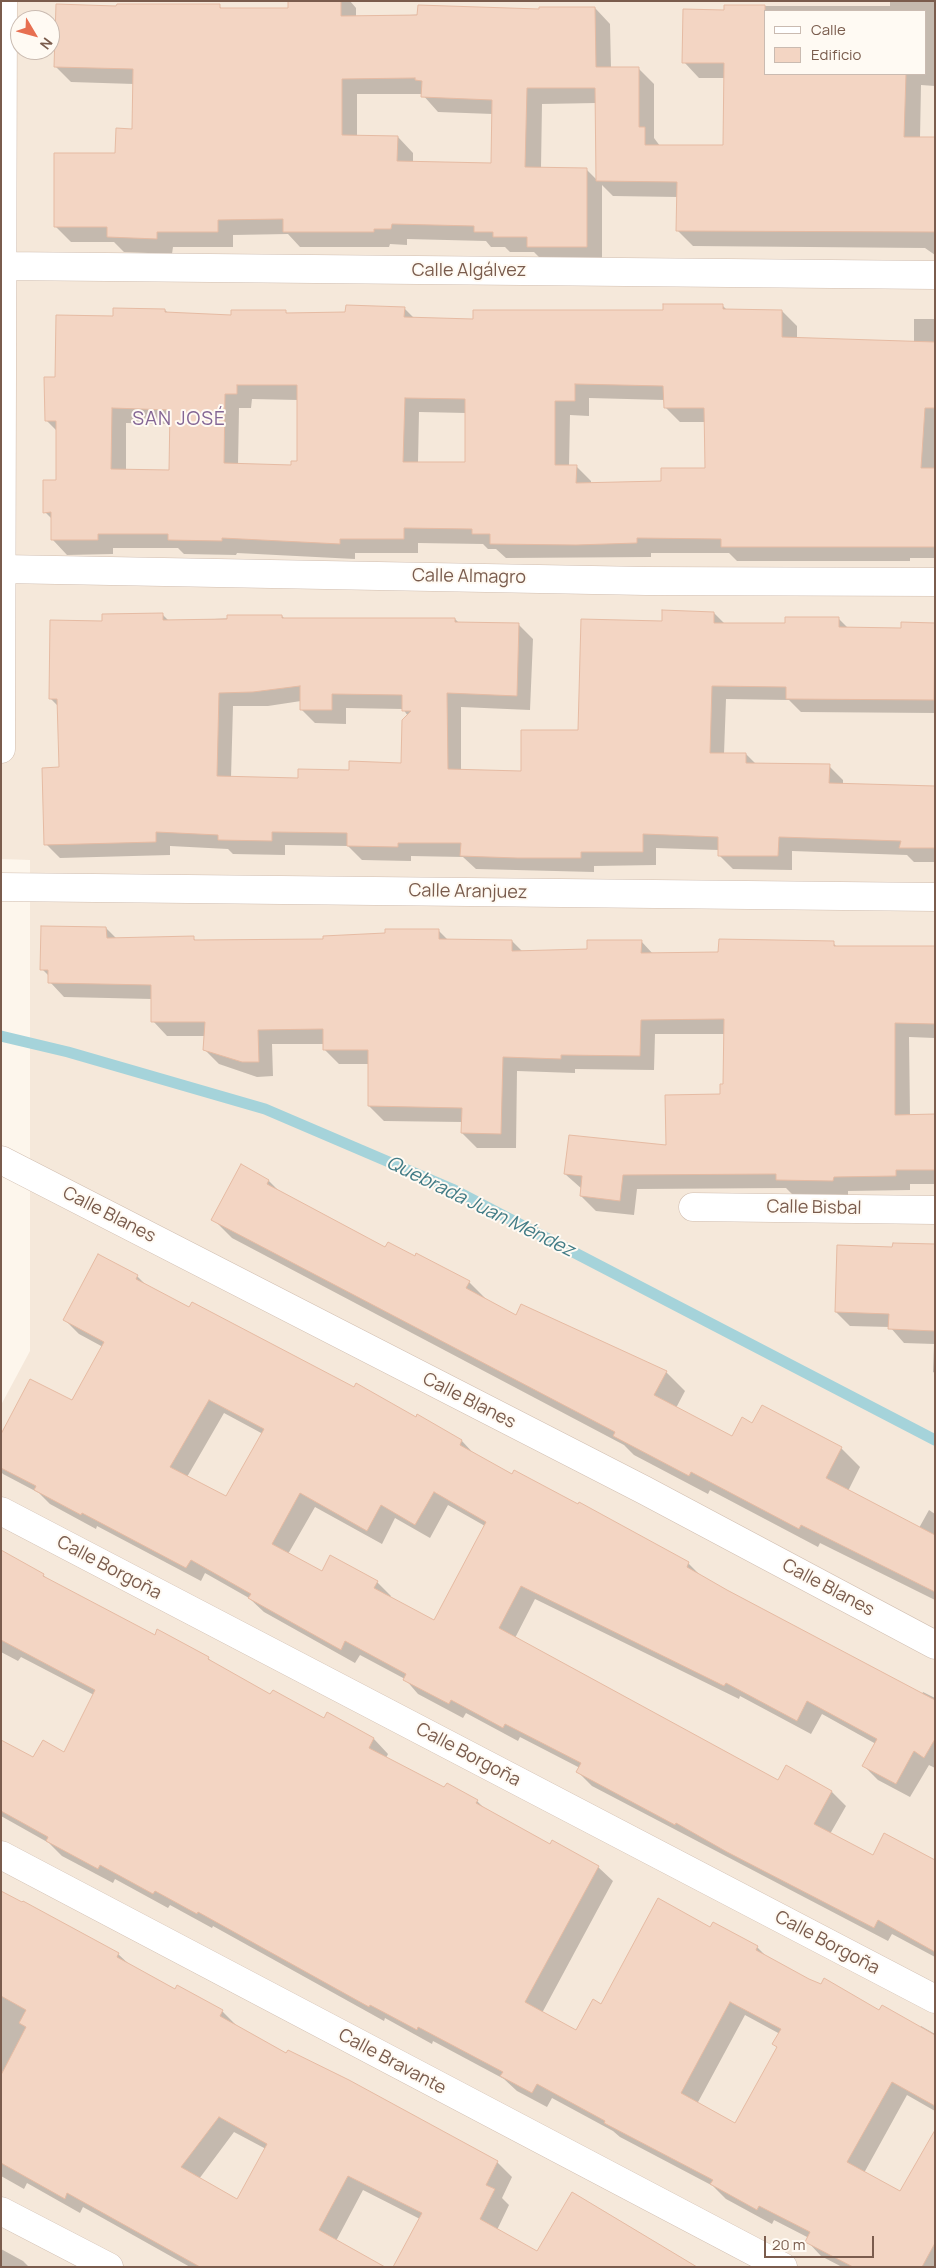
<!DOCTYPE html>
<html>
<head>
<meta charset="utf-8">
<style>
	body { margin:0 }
	#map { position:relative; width:936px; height:2268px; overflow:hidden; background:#fdf6ec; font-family:Manrope,sans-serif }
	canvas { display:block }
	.frame { position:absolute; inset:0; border:2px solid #7a5c4d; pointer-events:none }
	.legend { position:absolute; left:764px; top:10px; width:162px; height:65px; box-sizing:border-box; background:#fffaf3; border:1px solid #cabbb1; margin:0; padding:6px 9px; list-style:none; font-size:15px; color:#7a5c4d }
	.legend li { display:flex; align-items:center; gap:10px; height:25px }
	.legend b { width:25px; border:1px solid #cabbb1 }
	.north { position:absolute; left:10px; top:10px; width:50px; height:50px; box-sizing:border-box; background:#fffaf3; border:1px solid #cabbb1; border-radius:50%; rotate:127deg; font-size:14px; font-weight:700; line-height:20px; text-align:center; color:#7a5c4d }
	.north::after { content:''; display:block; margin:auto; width:18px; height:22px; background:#e76f51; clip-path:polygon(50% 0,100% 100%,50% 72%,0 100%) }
	.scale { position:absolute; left:764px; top:2236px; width:110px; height:22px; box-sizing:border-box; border:2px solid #7a5c4d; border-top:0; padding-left:6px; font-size:15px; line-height:18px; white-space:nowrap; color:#7a5c4d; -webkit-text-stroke:4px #fffaf3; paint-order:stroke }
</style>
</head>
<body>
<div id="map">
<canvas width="936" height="2268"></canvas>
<div class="frame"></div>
<ul class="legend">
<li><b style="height:6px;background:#fff"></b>Calle</li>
<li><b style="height:14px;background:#f3d5c3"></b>Edificio</li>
</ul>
<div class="north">N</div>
<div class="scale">20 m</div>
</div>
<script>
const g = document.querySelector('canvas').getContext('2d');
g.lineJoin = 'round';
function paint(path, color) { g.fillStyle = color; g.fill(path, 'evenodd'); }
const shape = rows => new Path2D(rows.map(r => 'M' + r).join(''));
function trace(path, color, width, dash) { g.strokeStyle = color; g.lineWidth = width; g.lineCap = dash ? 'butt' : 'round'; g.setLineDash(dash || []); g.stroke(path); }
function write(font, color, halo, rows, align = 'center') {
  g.font = font + ' Manrope,sans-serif'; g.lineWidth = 4; g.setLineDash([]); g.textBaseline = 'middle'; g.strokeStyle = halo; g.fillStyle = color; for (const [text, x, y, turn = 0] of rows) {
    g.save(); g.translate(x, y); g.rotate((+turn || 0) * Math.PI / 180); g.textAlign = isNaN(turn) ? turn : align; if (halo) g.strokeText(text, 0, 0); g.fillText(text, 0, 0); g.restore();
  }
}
paint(shape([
	[1,1,935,1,935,2267,1,2267,1,1405,30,1351,30,860,1,859],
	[765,11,925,11,925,74,765,74],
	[20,20,50,20,50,50,20,50]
]), '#f5e8da');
paint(shape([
	[289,1,350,1,356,8,356,17,595,8,610,24,611,68,638,68,654,84,654,138,660,146,725,147,725,78,699,78,684,62,725,11,725,6,890,6,890,1,935,1,935,86,921,85,920,138,935,138,935,255,925,248,693,246,677,230,678,197,613,196,602,185,602,262,544,262,534,252,510,252,505,247,491,247,486,241,407,239,407,245,390,244,389,247,300,247,288,234,233,235,233,247,173,247,172,254,124,252,114,242,71,242,55,226,116,155,133,130,134,84,71,82,55,66,118,7,219,6,223,10,289,9],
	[765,11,925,11,925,74,765,74],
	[357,94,422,94,438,112,493,114,492,165,413,162,413,153,398,137,357,136],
	[596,103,597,180,586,169,541,168,542,104],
	[722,305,728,311,782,311,797,326,797,339,914,342,914,319,935,319,935,558,910,558,910,561,737,561,729,553,651,553,651,557,506,558,496,549,488,549,483,544,418,543,418,553,355,553,355,559,237,553,236,555,184,554,178,548,113,548,113,554,67,555,53,540,53,520,45,512,58,481,57,431,46,420,56,378,114,318,165,310,169,314,233,316,285,311,288,315,346,314,404,308,415,319,474,320,664,311],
	[589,398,665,400,665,407,680,422,706,422,706,469,662,482,591,484,591,481,576,466,569,466,570,415,589,416],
	[252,399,298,400,298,463,292,466,238,465,239,408,251,408],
	[419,412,466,413,466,463,418,463],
	[126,423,171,424,171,471,126,471],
	[714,613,725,624,787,625,838,618,848,628,902,629,935,624,935,713,801,712,789,700,726,699,724,754,746,754,756,764,829,766,843,780,843,785,934,787,935,771,935,862,914,862,907,855,792,851,792,870,733,869,719,855,719,850,656,848,656,865,594,866,594,872,476,869,463,857,411,856,411,861,362,860,348,846,285,845,285,855,233,854,228,849,170,846,170,855,60,858,46,844,60,769,59,707,50,698,104,622,162,614,169,621,282,616,285,619,455,619,459,623,519,625,533,639,530,710,461,707,461,770,522,773,580,731,663,622],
	[301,701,301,709,315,723,346,724,346,708,403,709,408,716,403,764,299,779,231,778,233,706,268,706],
	[106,928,117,939,193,938,197,942,324,940,438,930,449,941,512,941,523,952,588,951,641,941,653,954,719,954,833,943,837,947,935,947,935,1038,909,1037,910,1116,935,1116,935,1184,910,1184,910,1190,848,1191,848,1195,792,1194,786,1188,637,1189,634,1215,596,1211,581,1196,582,1189,565,1174,667,1147,721,1095,724,1085,725,1034,655,1034,654,1070,575,1069,575,1073,517,1071,516,1148,477,1148,462,1133,462,1122,384,1121,369,1106,369,1064,339,1064,324,1049,324,1044,272,1044,273,1076,257,1077,219,1064,204,1049,205,1036,167,1036,153,1021,152,999,64,997,50,982,50,977,42,969],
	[241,1166,269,1181,280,1192,386,1249,469,1282,488,1301,516,1317,522,1306,666,1372,685,1391,676,1408,733,1438,753,1424,841,1448,860,1467,848,1491,919,1528,929,1510,935,1514,935,1600,820,1543,818,1547,710,1490,708,1494,634,1455,624,1445,232,1238,213,1219],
	[935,1246,935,1373,933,1372,934,1344,904,1343,890,1327,850,1326,836,1312,894,1248],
	[137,1276,149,1288,416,1418,418,1416,462,1441,476,1456,688,1563,703,1578,922,1694,923,1692,935,1698,935,1768,929,1765,910,1797,878,1780,863,1765,876,1744,822,1714,811,1734,740,1696,739,1699,535,1599,515,1638,779,1782,787,1767,832,1792,846,1806,830,1834,873,1857,935,1863,935,1957,892,1934,888,1941,592,1786,578,1772,580,1768,520,1737,518,1741,466,1713,463,1718,418,1694,405,1679,360,1655,355,1663,264,1612,249,1598,205,1573,201,1581,97,1526,96,1529,50,1504,39,1493,3,1474,1,1472,1,1437,72,1402,103,1347,79,1334,65,1320],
	[224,1413,263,1434,226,1498,187,1477],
	[448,1505,485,1526,434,1622,390,1598,391,1596,377,1582,322,1572,288,1554,315,1507,382,1544,395,1518,430,1538],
	[1,1555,43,1575,50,1581,155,1636,208,1658,216,1665,271,1696,324,1720,328,1714,374,1739,388,1754,386,1758,445,1789,477,1801,486,1810,550,1846,598,1867,613,1881,542,2013,576,2032,601,2006,711,1929,757,1947,769,1959,809,1980,879,2012,920,2028,921,2026,935,2034,935,2111,907,2095,864,2173,900,2193,935,2132,935,2267,842,2267,821,2256,807,2241,809,2238,774,2220,772,2224,726,2199,713,2186,620,2137,613,2131,552,2098,547,2107,517,2091,504,2079,433,2041,432,2044,385,2018,384,2021,213,1926,212,1928,170,1905,168,1908,115,1879,113,1883,62,1856,49,1843,1,1816,1,1741,34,1759,108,1776,94,1695,21,1657,18,1661,1,1652],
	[745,2015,780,2034,774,2044,778,2048,735,2124,697,2104],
	[1,1893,118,1954,131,1966,176,1990,178,1987,223,2012,238,2027,287,2054,497,2162,512,2177,502,2198,509,2205,497,2230,537,2253,667,2250,394,2267,420,2219,363,2190,336,2241,382,2267,190,2267,83,2207,80,2213,27,2183,24,2189,1,2176],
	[234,2132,266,2149,237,2201,199,2179],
	[1,2249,23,2261,29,2267,1,2267]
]), '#0003');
trace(shape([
	[1,1036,68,1052,265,1109,452,1189,935,1440]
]), '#a5d3da', 11);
const building = shape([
	[288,1,341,1,341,16,417,15,418,5,539,9,539,7,595,7,596,67,639,67,639,127,645,127,645,145,723,145,724,63,682,63,683,9,724,10,724,5,765,5,765,74,906,74,904,137,935,137,935,232,676,231,677,182,596,181,595,88,527,88,525,167,587,168,587,247,527,247,527,237,493,237,493,232,474,232,474,226,392,224,391,229,374,229,374,232,283,232,283,219,218,220,218,232,157,232,157,239,107,237,107,227,54,227,54,153,115,153,116,128,132,129,133,69,54,67,56,4,116,6,117,4,220,4,220,8,288,8,288,1],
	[415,78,415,80,422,81,421,97,492,100,491,163,397,161,398,136,342,135,342,79,415,78],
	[663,304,723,304,723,309,782,310,782,337,935,342,935,408,925,408,921,468,935,468,935,547,721,547,721,539,637,538,637,543,576,545,490,544,490,534,472,534,472,529,404,528,404,539,340,539,340,544,222,538,222,541,168,540,168,534,98,534,98,540,51,540,51,512,43,513,43,480,56,480,56,421,45,421,44,377,55,377,56,315,113,316,113,308,165,309,165,312,231,315,231,310,286,310,286,313,345,312,346,305,405,307,404,317,473,319,473,310,663,310,663,304],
	[575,384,663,386,664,408,704,408,705,468,661,468,661,481,576,483,577,465,555,465,555,401,575,401,575,384],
	[237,385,297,385,297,461,291,461,291,465,224,463,225,394,237,394,237,385],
	[405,398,465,399,465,462,403,462,405,398],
	[112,408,170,410,169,470,111,469,112,408],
	[662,610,714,612,714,623,785,623,785,617,839,617,839,627,901,628,901,622,935,623,934,700,786,699,786,687,712,686,710,753,746,753,746,763,830,764,829,783,935,786,935,848,899,848,901,841,779,837,778,856,718,856,718,837,643,834,643,852,581,852,581,858,517,858,460,856,461,843,398,843,398,847,347,846,347,833,272,832,272,841,218,840,218,835,156,832,156,842,44,845,42,768,59,767,57,699,49,699,50,620,102,621,102,614,163,613,163,620,227,619,227,615,282,615,282,618,455,618,455,622,519,623,517,696,447,693,448,769,521,771,521,730,578,730,581,619,662,621,662,610],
	[300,686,300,710,332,710,332,694,402,695,402,711,411,711,402,720,401,763,349,761,349,770,298,769,298,778,217,776,219,693,253,692,300,686],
	[41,926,106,927,107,938,194,936,194,940,323,939,323,936,385,933,385,929,439,929,439,939,512,940,512,951,587,949,587,940,642,940,641,953,718,952,719,939,834,941,834,946,935,946,935,1024,895,1023,895,1115,935,1114,935,1170,896,1170,896,1176,834,1177,833,1181,776,1180,776,1174,623,1175,620,1201,580,1196,582,1176,564,1174,569,1135,666,1145,665,1095,720,1094,720,1084,723,1084,724,1019,641,1020,640,1056,561,1055,561,1059,503,1057,501,1134,461,1133,462,1108,368,1106,368,1050,323,1050,323,1029,258,1030,259,1062,242,1062,203,1050,205,1022,151,1022,151,985,48,983,48,970,40,970,41,926],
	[241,1164,269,1180,267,1184,385,1247,388,1242,415,1256,416,1253,470,1281,466,1288,516,1315,521,1304,667,1371,654,1395,732,1436,742,1417,752,1423,762,1405,842,1447,826,1478,935,1535,935,1592,801,1525,799,1529,691,1472,689,1476,613,1436,615,1432,211,1220,241,1164],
	[893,1243,935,1244,935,1331,888,1329,889,1314,835,1312,837,1245,892,1247,893,1243],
	[98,1254,138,1275,136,1279,189,1307,192,1302,354,1387,356,1383,416,1417,417,1414,462,1440,460,1445,512,1474,514,1470,578,1504,579,1502,689,1562,687,1567,727,1590,935,1700,935,1739,924,1758,914,1751,896,1784,862,1766,877,1739,807,1701,797,1721,726,1683,724,1686,521,1586,499,1628,778,1780,786,1765,832,1791,814,1824,873,1855,884,1833,935,1860,935,1952,878,1920,874,1928,727,1852,676,1823,675,1825,576,1772,581,1763,505,1724,503,1728,451,1700,449,1704,403,1680,406,1674,345,1641,341,1650,248,1598,251,1594,191,1560,186,1568,82,1513,81,1515,34,1490,36,1486,1,1468,1,1434,30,1379,72,1400,104,1342,63,1320,98,1254],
	[209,1400,264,1429,226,1496,170,1467,209,1400],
	[434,1492,486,1522,434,1620,374,1588,378,1581,330,1555,322,1571,272,1544,300,1493,367,1531,381,1505,415,1525,434,1492],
	[1,1550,44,1574,43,1576,155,1635,157,1629,209,1657,208,1659,270,1694,273,1690,324,1718,327,1712,374,1738,369,1748,444,1787,447,1783,478,1800,476,1803,550,1844,552,1840,599,1866,525,2002,576,2030,593,1999,601,2004,658,1898,710,1927,713,1922,758,1946,756,1950,809,1979,821,1984,824,1978,879,2010,882,2005,935,2035,935,2106,892,2082,847,2162,900,2191,935,2130,935,2243,922,2267,853,2267,805,2242,810,2232,759,2206,757,2210,710,2184,713,2180,604,2123,605,2121,537,2084,532,2093,500,2076,503,2072,418,2027,417,2030,370,2005,369,2007,198,1912,197,1914,155,1891,153,1894,100,1865,98,1869,46,1841,48,1837,1,1811,1,1740,33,1757,43,1740,64,1752,95,1690,1,1640,1,1550],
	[730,2002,781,2029,772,2044,777,2047,735,2123,681,2093,730,2002],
	[1,1891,22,1902,23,1901,119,1953,117,1957,175,1989,177,1985,223,2010,220,2016,286,2053,288,2050,349,2080,498,2161,486,2185,495,2189,480,2219,537,2251,572,2192,697,2267,393,2267,422,2213,348,2176,319,2230,385,2267,200,2267,67,2193,65,2199,1,2163,1,2075,26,2027,19,2023,26,2010,1,1996,1,1891],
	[219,2117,267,2144,237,2199,181,2167,219,2117]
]);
paint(building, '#f3d5c3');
trace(building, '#e6bba3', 1);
const minor = shape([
	[3,266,935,275],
	[3,569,646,581,935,582],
	[1,749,3,1],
	[1,887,935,897],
	[1,1160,644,1490,935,1645],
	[693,1207,935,1210],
	[1,1511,935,1999],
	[1,1855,783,2267],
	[1,2211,109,2267]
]);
trace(minor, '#d1beb0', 29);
trace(minor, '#fff', 28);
write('18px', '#7a5c4d', '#fffaf3', [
	["Calle Algálvez",469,271],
	["Calle Almagro",469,577,1],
	["Calle Aranjuez",468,892,1],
	["Calle Bisbal",814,1208,1],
	["Calle Blanes",109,1215,27],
	["Calle Blanes",469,1401,27],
	["Calle Borgoña",109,1568,28],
	["Calle Blanes",828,1588,28],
	["Calle Borgoña",468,1755,28],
	["Calle Borgoña",827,1943,28],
	["Calle Bravante",392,2062,28]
]);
g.letterSpacing = '1px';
write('19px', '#846695', '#fffaf3', [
	["SAN JOSÉ",179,420]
]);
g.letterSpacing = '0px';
write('italic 19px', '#437c86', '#fffaf3', [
	["Quebrada Juan Méndez",480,1207,26]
]);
</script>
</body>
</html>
